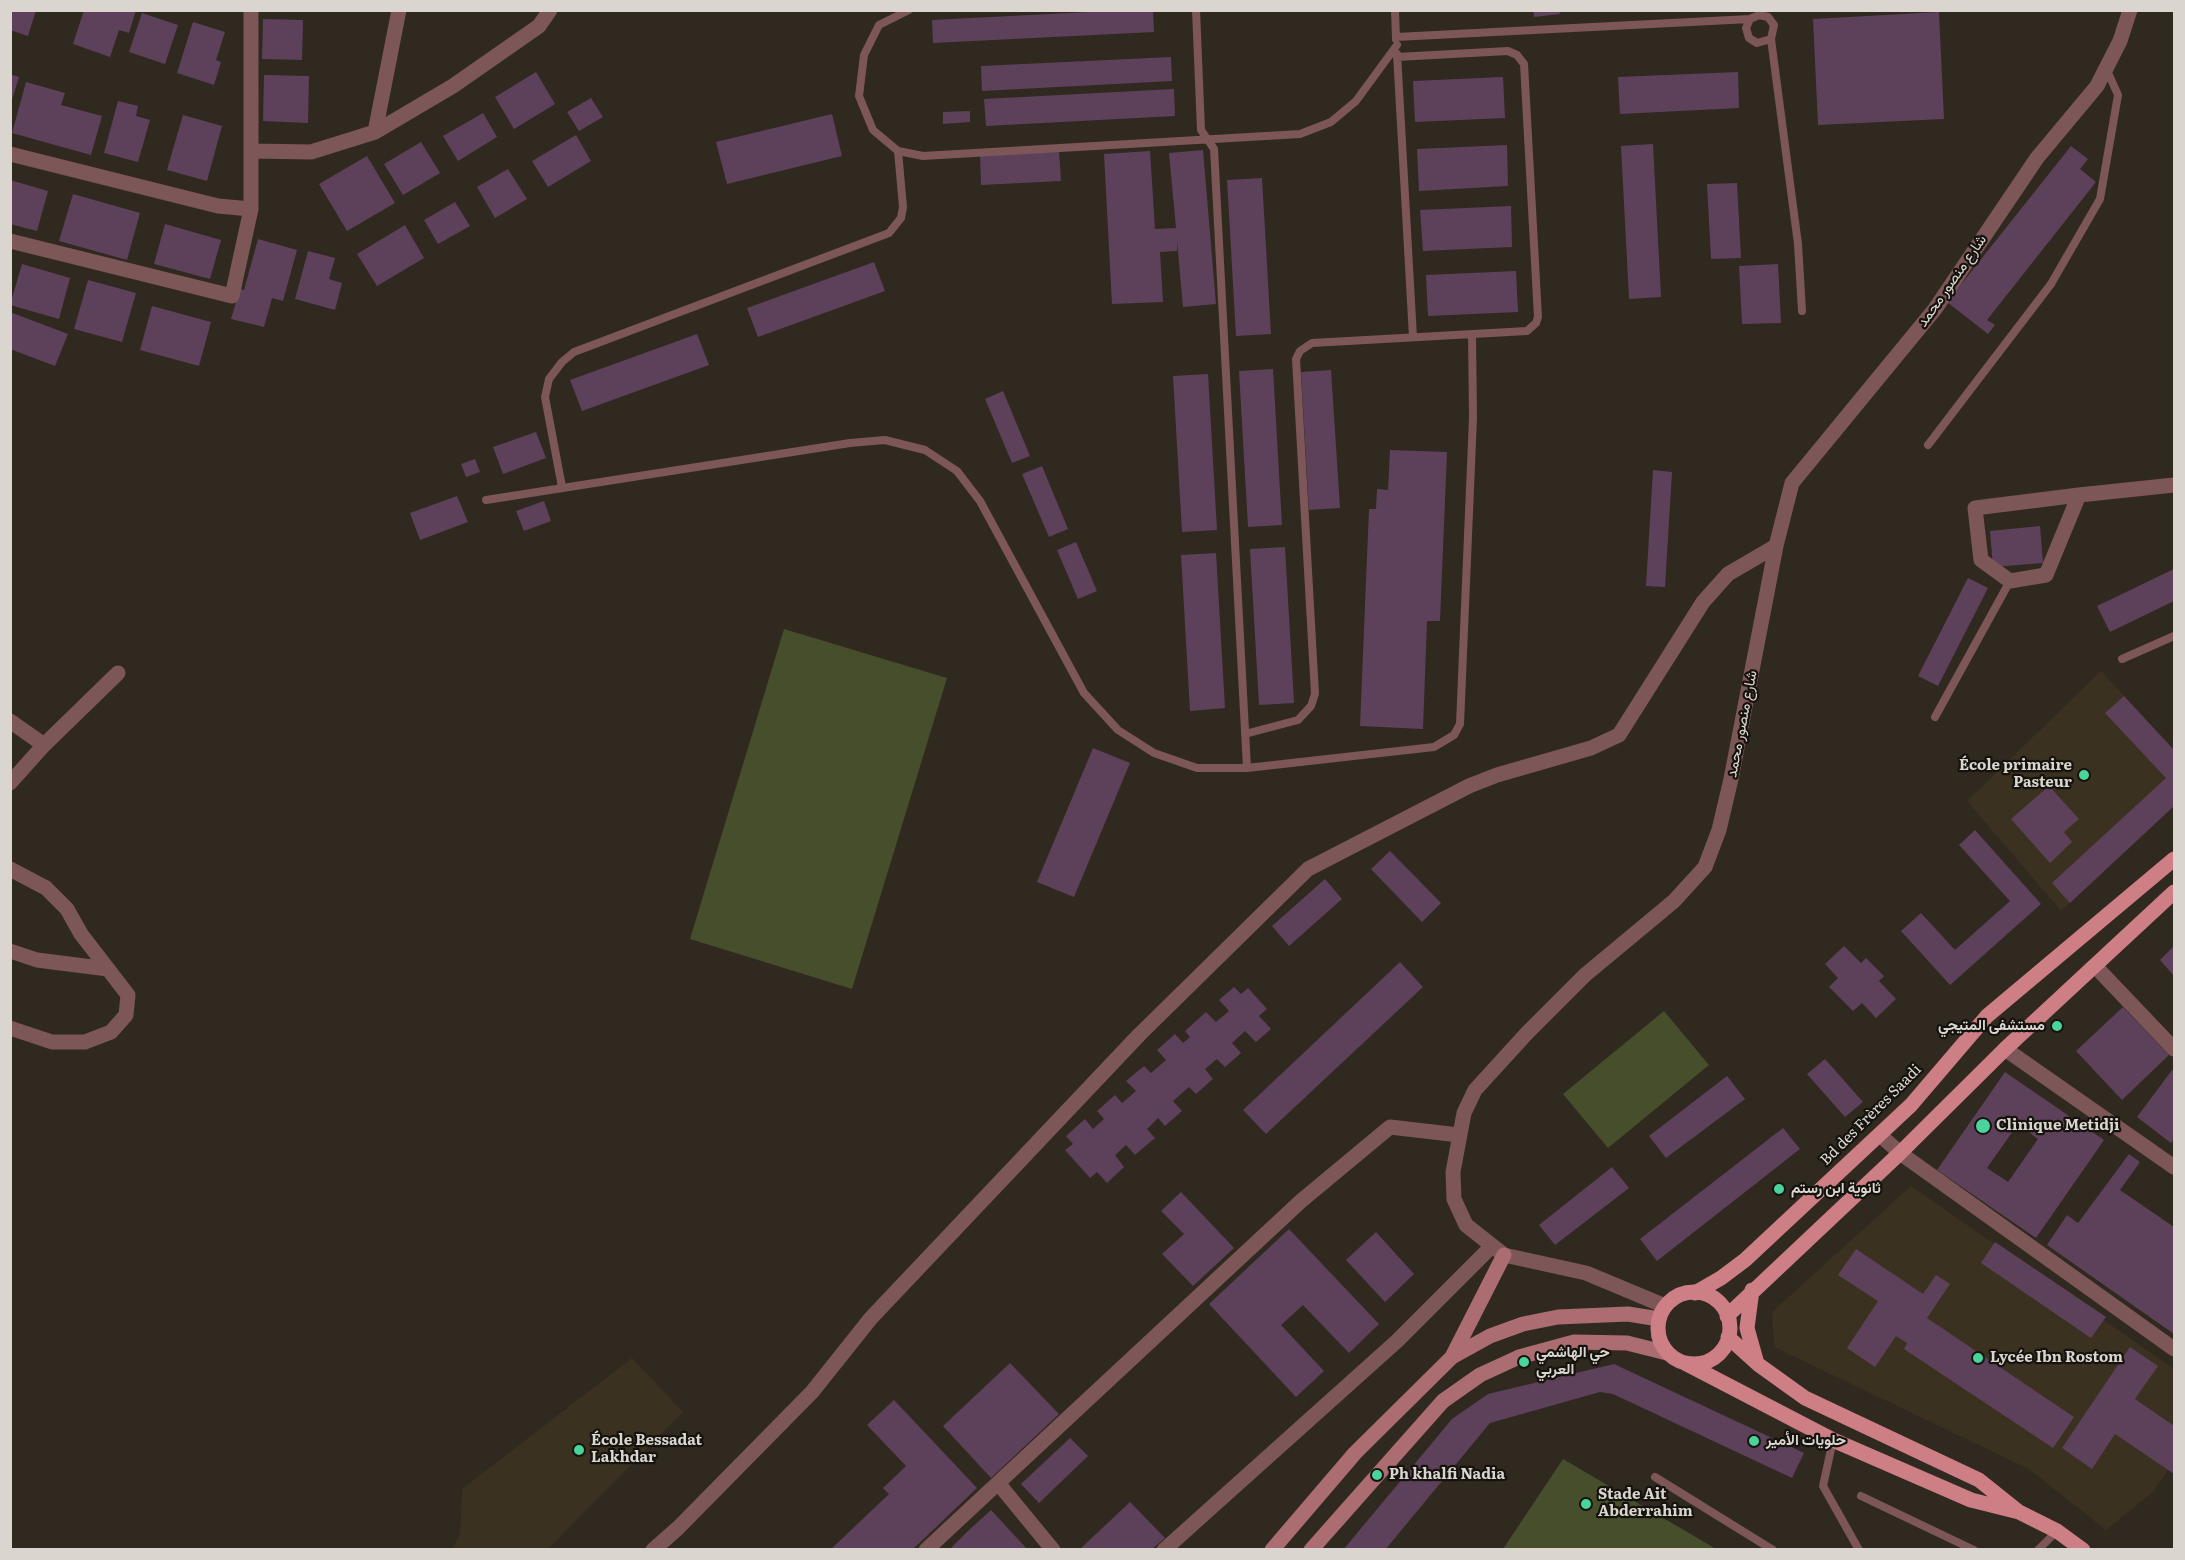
<!DOCTYPE html>
<html>
<head>
<meta charset="utf-8">
<style>
	body { margin:0 }
	#map { position:relative; width:2185px; height:1560px; overflow:hidden; background:#30291f; font-family:Literata,serif }
	canvas { display:block }
	.frame { position:absolute; inset:0; border:12px solid #dad6cf; pointer-events:none }
</style>
</head>
<body>
<div id="map">
<canvas width="2185" height="1560"></canvas>
<div class="frame"></div>
</div>
<script>
const g = document.querySelector('canvas').getContext('2d');
g.lineJoin = 'round';
function paint(path, color) { g.fillStyle = color; g.fill(path, 'evenodd'); }
const shape = rows => new Path2D(rows.map(r => 'M' + r).join(''));
function trace(path, color, width, dash) { g.strokeStyle = color; g.lineWidth = width; g.lineCap = dash ? 'butt' : 'round'; g.setLineDash(dash || []); g.stroke(path); }
function write(font, color, halo, rows, align = 'center') {
  g.font = font + ' Literata,Vazirmatn,serif'; g.lineWidth = 4.5; g.setLineDash([]); g.textBaseline = 'middle'; g.strokeStyle = halo; g.fillStyle = color; for (const [text, x, y, turn = 0] of rows) {
    g.save(); g.translate(x, y); g.rotate((+turn || 0) * Math.PI / 180); g.textAlign = isNaN(turn) ? turn : align; if (halo) g.strokeText(text, 0, 0); g.fillText(text, 0, 0); g.restore();
  }
}
paint(shape([
	[2101,671,2174,750,2174,806,2061,911,1967,801],
	[1911,1186,2174,1369,2174,1461,2153,1492,2106,1530,2029,1469,1774,1347,1772,1312],
	[632,1358,683,1412,548,1549,452,1549,460,1535,462,1489]
]), '#3b3120');
paint(shape([
	[784,629,947,678,852,989,690,939],
	[1664,1011,1709,1065,1608,1148,1563,1094],
	[1563,1459,1716,1549,1503,1549]
]), '#474e2b');
paint(shape([
	[10,10,36,10,28,36,10,30],
	[84,10,136,10,129,33,119,30,110,57,73,44],
	[1128,10,1153,10,1154,32,933,43,932,20],
	[1533,10,1559,10,1560,14,1534,17],
	[1939,12,1944,119,1818,125,1813,19],
	[142,13,178,25,165,64,129,52],
	[263,19,303,20,302,60,262,59],
	[193,22,225,32,216,60,221,62,214,85,177,73],
	[1171,57,1172,81,982,91,981,66],
	[536,72,555,104,514,129,495,97],
	[1738,72,1739,108,1620,114,1618,77],
	[10,74,19,77,11,103,10,103],
	[264,75,309,76,308,123,263,121],
	[1503,77,1505,118,1415,122,1413,81],
	[26,82,65,93,61,105,102,116,91,155,12,133],
	[1174,89,1175,116,986,126,984,99],
	[591,98,603,117,579,131,567,112],
	[118,101,138,106,136,116,150,120,138,162,104,153],
	[970,111,970,122,943,124,943,112],
	[483,113,497,137,458,161,443,136],
	[832,114,842,156,727,184,716,142],
	[183,115,222,126,207,181,167,170],
	[576,135,591,161,548,187,532,161],
	[421,142,440,173,403,195,384,164],
	[1653,144,1661,297,1629,299,1621,146],
	[1507,145,1508,186,1419,191,1417,149],
	[2071,146,2088,159,2080,169,2096,182,1987,320,1995,325,1988,334,1947,302],
	[1059,150,1061,181,981,185,980,154],
	[1203,150,1216,304,1183,307,1177,241,1177,251,1160,252,1163,302,1112,304,1104,154,1150,151,1155,229,1176,228,1169,153],
	[367,156,395,203,347,231,319,184],
	[508,169,527,199,495,218,477,187],
	[1262,178,1271,334,1236,336,1227,180],
	[10,180,48,191,37,231,10,224],
	[1737,183,1741,258,1711,259,1707,184],
	[73,194,140,213,127,260,59,241],
	[455,202,470,226,438,244,424,220],
	[1511,206,1512,247,1423,251,1420,210],
	[165,224,221,240,210,279,154,264],
	[405,225,424,258,377,286,357,254],
	[258,239,297,250,283,301,272,298,264,327,231,319,240,289,244,290],
	[308,251,335,258,329,279,342,283,335,310,295,299],
	[874,262,885,291,758,337,747,308],
	[22,264,70,278,59,319,10,305],
	[1778,264,1781,323,1742,324,1739,266],
	[1516,271,1518,312,1428,316,1426,275],
	[88,280,136,293,122,342,74,329],
	[152,306,211,322,199,366,140,350],
	[10,312,68,334,55,366,10,349],
	[697,334,709,365,582,411,570,380],
	[1273,369,1282,525,1248,527,1239,371],
	[1331,370,1340,508,1309,510,1301,372],
	[1208,374,1217,530,1182,532,1173,376],
	[1003,391,1030,456,1012,463,985,399],
	[536,432,546,458,503,474,493,447],
	[1390,450,1447,452,1440,621,1427,621,1423,729,1360,726,1369,509,1376,509,1377,489,1388,490],
	[475,459,480,472,466,477,461,464],
	[1042,466,1068,529,1049,537,1022,474],
	[1653,470,1672,472,1665,587,1646,586],
	[457,496,468,522,420,540,410,513],
	[544,501,551,521,524,531,516,511],
	[2040,526,2043,563,1993,567,1990,531],
	[1076,542,1097,591,1078,599,1057,550],
	[1285,547,1294,703,1259,705,1250,549],
	[1216,553,1225,708,1190,711,1181,555],
	[2174,569,2174,601,2110,632,2097,606],
	[1968,578,1988,588,1938,686,1918,676],
	[2124,696,2174,750,2174,806,2070,903,2052,883,2166,778,2105,713],
	[1093,748,1130,763,1074,897,1037,882],
	[2049,786,2079,819,2064,832,2072,842,2050,863,2011,819],
	[1975,830,2041,904,1950,985,1901,931,1921,913,1955,950,2010,901,1959,845],
	[1390,851,1441,903,1422,922,1371,869],
	[1325,879,1342,899,1289,946,1272,926],
	[1844,946,1861,963,1866,958,1884,976,1879,981,1896,999,1876,1018,1862,1003,1853,1011,1829,987,1838,978,1825,964],
	[2174,946,2174,976,2160,960],
	[1400,962,1423,987,1266,1134,1243,1110],
	[1234,987,1241,994,1248,988,1267,1009,1259,1016,1271,1029,1256,1042,1245,1031,1232,1043,1241,1053,1225,1067,1217,1059,1205,1069,1213,1079,1196,1094,1189,1087,1173,1101,1182,1111,1165,1126,1158,1118,1147,1129,1155,1138,1135,1155,1126,1145,1115,1155,1124,1167,1107,1183,1097,1172,1090,1178,1065,1150,1073,1144,1066,1136,1085,1119,1093,1129,1104,1119,1097,1111,1115,1095,1122,1103,1136,1091,1126,1081,1144,1066,1151,1073,1166,1060,1157,1050,1175,1034,1183,1043,1190,1037,1185,1031,1206,1012,1216,1022,1229,1011,1219,1000],
	[2123,1007,2169,1055,2122,1100,2076,1051],
	[1825,1059,1863,1102,1845,1117,1807,1074],
	[2172,1070,2174,1072,2174,1139,2171,1143,2137,1117],
	[2005,1072,2104,1140,2036,1238,1937,1170],
	[2018,1124,2038,1139,2008,1182,1987,1168],
	[1727,1076,1745,1099,1666,1158,1649,1136],
	[1783,1128,1800,1149,1657,1261,1640,1239],
	[2129,1154,2140,1162,2120,1190,2174,1227,2174,1334,2047,1245,2067,1215,2078,1223],
	[1612,1167,1629,1188,1555,1245,1539,1225],
	[1181,1192,1234,1248,1193,1286,1162,1254,1184,1234,1161,1211],
	[1289,1229,1379,1324,1349,1353,1303,1305,1281,1325,1324,1371,1296,1397,1209,1304],
	[1376,1232,1414,1274,1385,1302,1346,1260],
	[1995,1242,2106,1317,2091,1338,1981,1263],
	[1856,1249,1923,1294,1936,1275,1950,1284,1927,1318,2074,1417,2053,1448,1904,1349,1907,1343,1896,1336,1875,1367,1847,1348,1878,1301,1838,1275],
	[2130,1347,2158,1366,2135,1399,2174,1426,2174,1474,2115,1434,2092,1469,2062,1448],
	[1010,1363,1059,1414,991,1478,943,1426],
	[1614,1364,1804,1453,1792,1478,1613,1394,1600,1392,1490,1423,1385,1550,1343,1550,1452,1419,1488,1394],
	[894,1400,977,1488,912,1550,830,1550,889,1494,883,1488,906,1466,867,1425],
	[1070,1438,1088,1456,1039,1503,1021,1484],
	[1130,1502,1165,1538,1151,1550,1079,1550],
	[991,1510,1028,1550,949,1550,969,1530]
]), '#5d405a');
trace(shape([
	[909,10,879,25,864,55,859,96,873,130,898,151,923,156,1300,134,1331,122,1356,101,1397,45],
	[1196,10,1201,130,1214,149,1247,768],
	[1395,10,1396,39],
	[1396,37,1750,19,1759,15,1768,17,1774,25,1771,39,1757,43,1749,38,1746,28,1750,19],
	[1771,39,1798,244,1802,311],
	[1397,54,1413,337],
	[1928,445,2051,284,2100,199,2118,95,2106,68],
	[562,487,545,397,549,379,562,362,574,352,889,233,901,218,903,207,898,151],
	[486,500,850,443,885,440,925,450,957,471,980,501,1084,693,1118,730,1154,753,1197,768,1247,768,1434,747,1454,735,1460,724,1473,418,1472,334],
	[2122,659,2174,636],
	[1935,717,2010,581],
	[1245,734,1298,720,1311,706,1315,694,1296,359,1300,351,1312,343,1527,331,1536,323,1538,317,1524,64,1517,55,1508,51,1397,57],
	[1833,1440,1823,1486,1859,1550],
	[1655,1477,1773,1550],
	[1861,1496,1974,1550],
	[2038,1550,2057,1531]
]), '#7d5658', 8);
trace(shape([
	[375,132,399,10],
	[252,151,311,152,375,132,453,86,539,26,550,10],
	[10,154,218,206,251,209],
	[10,241,232,296,251,209,251,10],
	[2079,495,2046,575,2010,581,1981,560,1975,508,2079,495,2174,485],
	[10,721,44,745],
	[10,783,44,745,118,673],
	[10,869,46,888,67,909,81,934,128,995,126,1015,111,1032,85,1042,52,1042,10,1028],
	[10,951,37,960,108,969],
	[2095,966,2174,1049],
	[2005,1049,2174,1167],
	[1880,1135,1900,1153,2174,1349],
	[1665,1306,1586,1273,1504,1255,1466,1225,1454,1199,1453,1172,1464,1113,1475,1090,1527,1033,1585,975,1674,901,1705,867,1719,830,1731,779,1776,546,1792,483,1935,309,2037,158,2097,86,2120,41,2130,10],
	[998,1483,1053,1550],
	[653,1550,678,1528,812,1392,871,1318,1139,1035,1308,869,1469,786,1497,775,1591,748,1619,735,1703,602,1728,574,1776,546],
	[926,1550,1301,1201,1390,1127,1459,1135],
	[1164,1550,1397,1341,1491,1247]
]), '#7d5658', 15);
trace(shape([
	[1452,1357,1504,1255],
	[1272,1550,1355,1453,1452,1357,1490,1336,1523,1324,1558,1317,1628,1314,1659,1319],
	[1311,1550,1443,1401,1480,1375,1519,1357,1574,1342,1627,1343,1667,1353]
]), '#ab6d71', 15);
trace(shape([
	[1752,1290,1747,1328,1756,1360],
	'1658 1328a36 36 0 1 1 72 0a36 36 0 1 1-72 0Z',
	[1695,1293,1721,1278,1745,1260,1911,1105,1987,1016,2174,859],
	[1727,1316,1900,1153,2005,1049,2174,892],
	[1728,1337,1759,1365,1805,1398,1979,1480,2019,1512],
	[1685,1363,1833,1440,1971,1500,2019,1512,2057,1531,2083,1550]
]), '#ce7e85', 15);
for (const [x, y, r, color] of [
	[2084,775,6,"#49d49c"],
	[2057,1026,6,"#49d49c"],
	[1983,1126,8,"#49d49c"],
	[1779,1189,6,"#49d49c"],
	[1978,1358,6,"#49d49c"],
	[1524,1362,6,"#49d49c"],
	[1754,1441,6,"#49d49c"],
	[579,1450,6,"#49d49c"],
	[1377,1475,6,"#49d49c"],
	[1586,1504,6,"#49d49c"]
]) { const dot = new Path2D(); dot.arc(x, y, r, 0, 2 * Math.PI); g.fillStyle = color; g.fill(dot); trace(dot, '#16130e', 2); }
write('15px', '#dad6cf', '#16130e', [
	["شارع منصور محمد",1952,281,-55],
	["شارع منصور محمد",1742,724,-79],
	["Bd des Frères Saadi",1871,1115,-45]
]);
write('bold 15px', '#dad6cf', '#16130e', [
	["École primaire",2072,766,"right"],
	["Pasteur",2072,783,"right"],
	["مستشفى المتيجي",2045,1026,"right"],
	["Clinique Metidji",1996,1126],
	["ثانوية ابن رستم",1791,1189],
	["حي الهاشمي",1536,1353],
	["العربي",1536,1370],
	["Lycée Ibn Rostom",1990,1358],
	["École Bessadat",591,1441],
	["Lakhdar",591,1458],
	["حلويات الأمير",1766,1441],
	["Ph khalfi Nadia",1389,1475],
	["Stade Ait",1598,1495],
	["Abderrahim",1598,1512]
], 'left');
</script>
</body>
</html>
